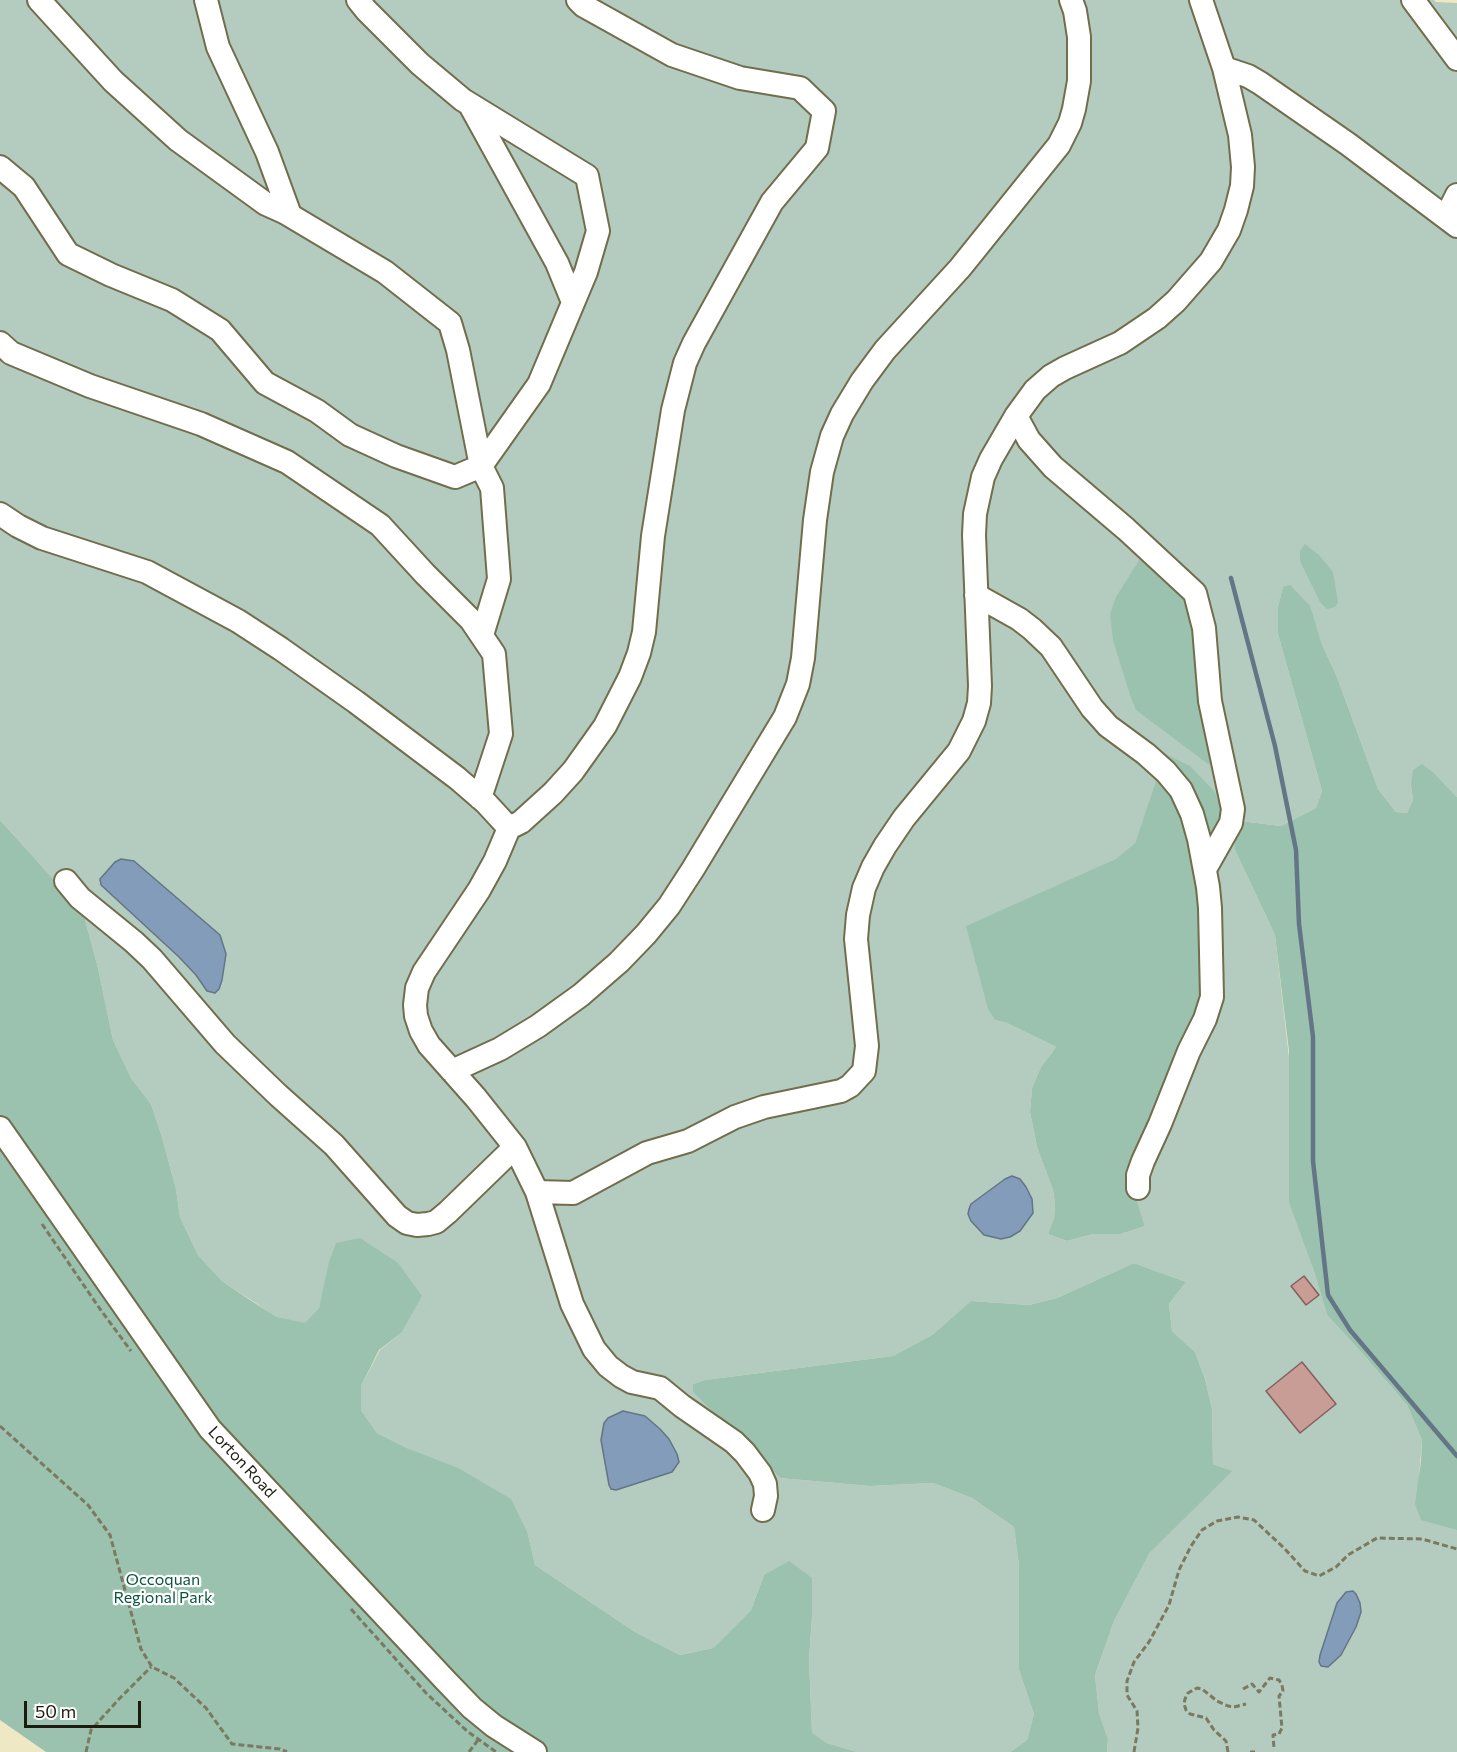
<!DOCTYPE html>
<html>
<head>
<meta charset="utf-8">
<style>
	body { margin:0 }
	#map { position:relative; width:1457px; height:1752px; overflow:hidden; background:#eee8c4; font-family:Commissioner,sans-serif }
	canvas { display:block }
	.scale { position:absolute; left:24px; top:1701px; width:117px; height:27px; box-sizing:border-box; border:3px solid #1d1b0d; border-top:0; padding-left:8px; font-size:18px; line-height:21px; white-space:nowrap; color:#1d1b0d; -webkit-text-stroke:4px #fff; paint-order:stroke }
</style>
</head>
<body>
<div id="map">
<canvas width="1457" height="1752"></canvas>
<div class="scale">50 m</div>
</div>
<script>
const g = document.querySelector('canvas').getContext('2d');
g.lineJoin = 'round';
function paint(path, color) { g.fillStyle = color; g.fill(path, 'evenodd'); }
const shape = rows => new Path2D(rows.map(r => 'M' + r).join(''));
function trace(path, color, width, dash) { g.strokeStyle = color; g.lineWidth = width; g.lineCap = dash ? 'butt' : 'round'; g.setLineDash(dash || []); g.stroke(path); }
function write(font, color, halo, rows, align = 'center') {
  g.font = font + ' Commissioner,sans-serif'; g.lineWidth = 4.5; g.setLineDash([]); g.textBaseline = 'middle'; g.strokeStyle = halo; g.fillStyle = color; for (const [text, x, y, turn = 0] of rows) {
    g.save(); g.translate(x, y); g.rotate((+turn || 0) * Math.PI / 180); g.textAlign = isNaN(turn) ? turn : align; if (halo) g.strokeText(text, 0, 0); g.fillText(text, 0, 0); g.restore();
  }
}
paint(shape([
	[0,0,1434,0,1436,2,1457,3,1457,797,1435,774,1411,786,1413,800,1407,813,1396,812,1378,789,1337,677,1321,642,1283,587,1278,606,1278,634,1322,791,1316,808,1281,826,1240,821,1234,848,1275,935,1313,1268,1327,1315,1363,1354,1407,1405,1422,1440,1419,1477,1457,1449,1457,1752,1107,1752,1108,1739,1099,1713,1095,1675,1114,1621,1149,1554,1231,1471,1213,1464,1212,1409,1205,1379,1195,1352,1172,1331,1169,1304,1186,1282,1134,1263,1057,1298,1029,1305,971,1301,932,1335,893,1356,705,1380,693,1384,694,1392,780,1478,870,1486,933,1483,972,1498,1014,1527,1019,1566,1019,1670,1034,1714,1027,1740,1010,1752,857,1752,827,1743,812,1734,809,1659,812,1617,764,1575,751,1610,713,1648,680,1655,635,1632,535,1565,528,1534,409,1449,377,1433,361,1410,361,1386,380,1350,401,1333,324,1290,319,1308,305,1324,277,1317,222,1281,198,1255,180,1217,176,1189,169,1163,161,1134,151,1104,131,1078,113,1040,98,968,83,912,0,820],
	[1161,770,1129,1175,1145,1226,1121,1234,1093,1234,1067,1241,1048,1234,1054,1220,1055,1204,1053,1190,1037,1147,1030,1112,1032,1088,1041,1067,1056,1047,1007,1023,995,1020,1117,859,1135,843]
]), '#b3ccbf');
paint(shape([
	[1305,544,1319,555,1333,572,1338,602,1335,607,1327,609,1320,602,1300,561,1300,551],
	[1140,559,1147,561,1182,586,1191,606,1216,763,1208,764,1136,710,1131,698,1113,640,1110,614,1116,597],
	[1290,585,1310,606,1321,642,1337,677,1378,789,1396,812,1407,813,1413,800,1411,786,1413,770,1422,764,1435,774,1457,797,1457,1530,1421,1520,1415,1504,1421,1461,1422,1440,1407,1405,1363,1354,1327,1315,1313,1268,1289,1202,1289,1051,1275,935,1234,848,1240,821,1281,826,1316,808,1322,791,1278,634,1278,606,1283,587],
	[1151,747,1190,766,1215,792,1221,809,1213,839,1202,997,1129,1175,1145,1226,1121,1234,1093,1234,1067,1241,1048,1234,1054,1219,1055,1204,1053,1190,1037,1147,1030,1112,1032,1088,1041,1067,1056,1047,1007,1023,995,1020,988,1009,966,926,1116,859,1135,843,1160,770],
	[0,820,83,912,98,968,113,1040,131,1078,151,1104,161,1134,169,1163,176,1189,180,1217,198,1255,222,1281,250,1300,277,1317,305,1323,319,1308,329,1262,336,1243,360,1238,398,1263,422,1296,401,1333,379,1350,361,1386,361,1410,377,1433,409,1449,458,1468,511,1499,528,1534,535,1565,635,1632,680,1655,713,1648,751,1610,764,1575,789,1561,812,1578,812,1617,809,1659,812,1733,827,1743,857,1752,46,1752,0,1720],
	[1134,1263,1186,1282,1169,1304,1172,1331,1195,1352,1205,1379,1212,1409,1213,1464,1232,1471,1149,1554,1114,1621,1095,1675,1099,1713,1108,1739,1107,1752,1010,1752,1027,1740,1034,1714,1019,1670,1019,1566,1014,1527,972,1498,933,1483,870,1486,780,1478,693,1392,693,1384,705,1380,893,1356,932,1335,971,1301,1029,1305,1057,1298]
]), '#9ac2ae');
const water = shape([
	[121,859,134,861,220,935,226,954,222,980,219,989,215,993,207,991,196,975,179,957,101,885,100,879,115,862,121,859],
	[1012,1176,1020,1179,1026,1187,1032,1199,1033,1213,1020,1231,1010,1237,1001,1239,984,1235,971,1221,968,1214,969,1209,971,1204,1005,1179,1012,1176],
	[623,1411,645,1416,660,1429,669,1439,677,1454,679,1462,672,1472,616,1490,611,1489,609,1485,601,1440,604,1423,608,1418,623,1411],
	[1353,1591,1356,1594,1360,1603,1361,1612,1356,1627,1341,1655,1328,1667,1321,1666,1319,1662,1320,1655,1337,1603,1346,1592,1353,1591]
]);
paint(water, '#829cb9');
trace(water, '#647585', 1.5);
trace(shape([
	[1231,578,1275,746,1296,850,1299,924,1313,1037,1313,1161,1328,1295,1350,1330,1457,1456]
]), '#647585', 4.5);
const building = shape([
	[1304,1276,1319,1295,1306,1305,1291,1286,1304,1276],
	[1302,1362,1336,1404,1300,1433,1266,1391,1302,1362]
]);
paint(building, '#c79d96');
trace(building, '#85605b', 1.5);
const minor = shape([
	[39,0,113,81,178,140,266,204,286,213,385,272,450,323,458,350,481,466],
	[206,0,218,47,267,152,290,215],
	[358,0,366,10,420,64,463,100,587,176,598,231,586,272,539,384,481,466],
	[578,0,584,6,672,55,740,78,800,88,824,111,817,148,772,202,694,343,685,363,673,410,653,536,644,632,639,653,630,677,605,726,573,771,553,793,521,822,509,828,495,861,479,890,424,972,417,988,415,1005,416,1016,421,1031,429,1045,476,1098,515,1147,537,1192,572,1304,594,1349,608,1366,621,1376,632,1382,660,1388,682,1406,734,1442,745,1453,760,1473,765,1484,766,1496,763,1510],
	[1413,0,1457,59],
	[1224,68,1248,76,1260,83,1348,144,1457,226],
	[470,105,557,263,573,302],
	[0,167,24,187,68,254,111,275,172,300,220,330,265,383,317,411,350,435,396,456,455,477,481,466,492,488,499,579,482,635],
	[1446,217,1457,195],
	[0,343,11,353,90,386,201,424,287,462,380,525,425,574,471,620,494,654,501,734,480,798],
	[1016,416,1029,440,1053,467,1126,529,1195,593,1204,628,1210,701,1233,809,1231,823,1205,869],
	[0,514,18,526,42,538,147,572,238,621,281,649,356,702,457,778,486,803,509,828],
	[976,595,1019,619,1032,629,1051,647,1092,708,1108,726,1146,754,1166,772,1181,790,1192,814,1199,839,1208,887,1210,908,1212,997,1205,1019,1189,1051,1160,1124,1143,1161,1138,1175,1138,1188],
	[66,881,80,898,134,942,152,959,225,1044,278,1095,334,1145,397,1216,407,1223,417,1225,428,1224,436,1222,448,1212,515,1147],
	[452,1071,500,1049,538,1026,581,995,619,962,646,934,669,906,693,869,785,717,798,684,803,658,815,520,822,472,832,436,842,414,862,381,885,350,960,268,1059,145,1070,123,1074,109,1079,81,1079,37,1075,11,1071,0],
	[0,1128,210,1429,446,1681,472,1708,494,1726,535,1752],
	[537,1192,573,1193,647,1153,688,1141,735,1117,764,1107,841,1091,850,1086,864,1071,867,1046,856,939,858,915,864,888,873,867,885,846,904,818,959,751,974,721,979,703,980,686,974,535,975,514,983,477,991,459,1016,416,1035,390,1051,376,1065,368,1120,343,1157,318,1176,301,1211,261,1229,230,1236,210,1242,186,1243,167,1240,135,1224,68,1201,0]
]);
trace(minor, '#726d4c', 26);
trace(shape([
	[42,1224,100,1309,131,1351],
	[0,1426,88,1505,110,1535,141,1649,152,1667,174,1678,206,1708,232,1744,280,1749,287,1752],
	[351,1609,426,1693,467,1731,496,1752],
	[1243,1689,1252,1684,1259,1692,1270,1678,1279,1680,1282,1685,1283,1691,1279,1696,1282,1728,1279,1734,1273,1735,1274,1748],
	[86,1752,91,1730,119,1699,151,1667],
	[469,1752,478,1740],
	[1134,1752,1138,1728,1137,1711,1127,1695,1127,1681,1134,1662,1149,1642,1169,1605,1179,1570,1191,1546,1202,1530,1217,1521,1238,1517,1254,1520,1284,1548,1305,1571,1319,1576,1336,1567,1348,1555,1377,1538,1422,1539,1457,1549],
	[1228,1752,1226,1741,1214,1730,1206,1718,1190,1714,1186,1710,1184,1704,1185,1699,1188,1693,1197,1688,1202,1689,1217,1701,1228,1706,1234,1707,1246,1704],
	[1250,1752,1255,1752]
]), '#7c7961', 3, [6, 3]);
trace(minor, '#fff', 22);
write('16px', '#1d1b0d', '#fff', [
	["Lorton Road",242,1462,47]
]);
write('16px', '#0b553b', '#fff', [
	["Occoquan",163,1580],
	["Regional Park",163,1598]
]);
</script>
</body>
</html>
